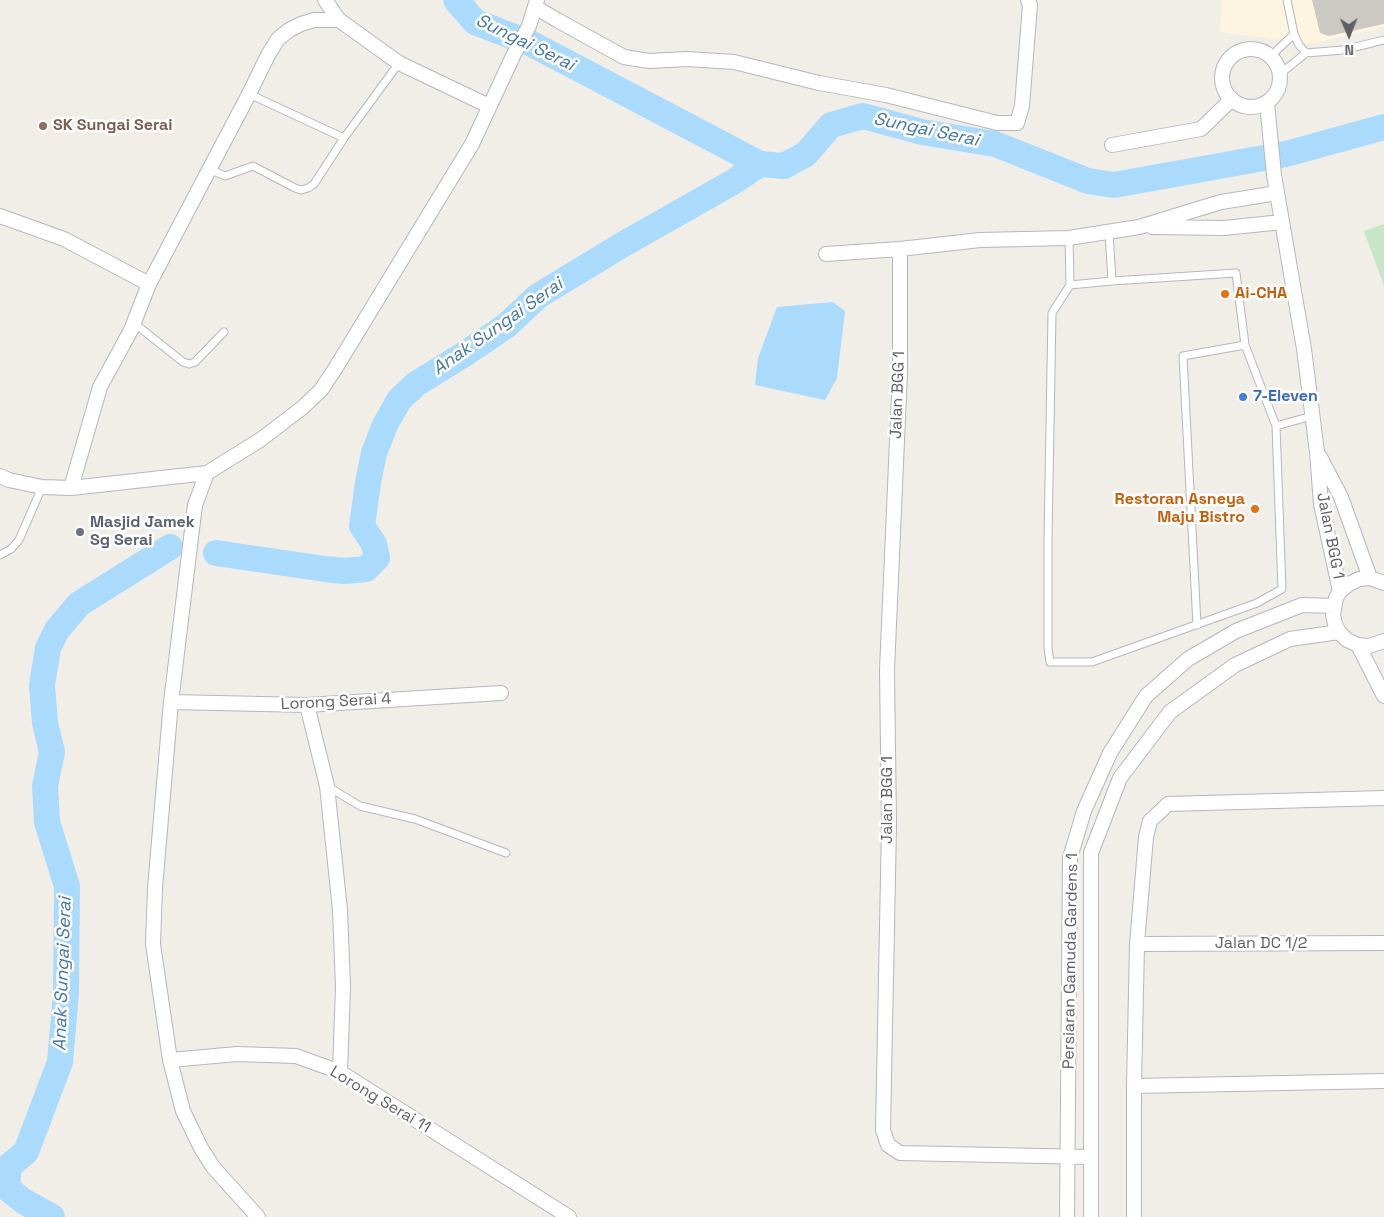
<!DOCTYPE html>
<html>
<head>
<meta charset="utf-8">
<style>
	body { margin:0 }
	#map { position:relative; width:1384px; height:1217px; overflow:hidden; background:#f0eee7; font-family:"Space Grotesk",sans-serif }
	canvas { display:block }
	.north { position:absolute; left:1324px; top:10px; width:50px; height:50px; -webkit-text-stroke:4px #fff; paint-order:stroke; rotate:179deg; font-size:14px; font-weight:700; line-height:20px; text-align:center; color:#5e6267 }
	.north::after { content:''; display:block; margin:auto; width:18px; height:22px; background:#5e6267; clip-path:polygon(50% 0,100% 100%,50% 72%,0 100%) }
</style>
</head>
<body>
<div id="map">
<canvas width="1384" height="1217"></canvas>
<div class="north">N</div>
</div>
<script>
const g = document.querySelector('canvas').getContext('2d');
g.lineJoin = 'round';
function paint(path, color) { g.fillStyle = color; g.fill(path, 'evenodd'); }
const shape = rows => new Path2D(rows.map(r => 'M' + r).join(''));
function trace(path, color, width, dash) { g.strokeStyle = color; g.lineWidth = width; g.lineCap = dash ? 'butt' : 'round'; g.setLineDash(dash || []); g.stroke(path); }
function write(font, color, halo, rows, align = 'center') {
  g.font = font + ' "Space Grotesk",sans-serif'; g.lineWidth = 5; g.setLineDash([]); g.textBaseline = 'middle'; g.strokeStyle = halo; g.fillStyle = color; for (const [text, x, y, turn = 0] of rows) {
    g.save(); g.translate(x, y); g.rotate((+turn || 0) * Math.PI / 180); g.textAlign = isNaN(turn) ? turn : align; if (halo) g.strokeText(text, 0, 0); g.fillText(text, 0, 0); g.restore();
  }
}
paint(shape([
	[1222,0,1384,0,1384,27,1310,44,1220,32]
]), '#fdf5df');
paint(shape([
	[1384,224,1384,286,1364,231]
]), '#c6e6c5');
paint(shape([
	[833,302,845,311,837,378,825,400,755,385,758,358,777,307]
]), '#abdbfc');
trace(shape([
	[456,0,475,22,530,43,760,164,784,166,806,154,831,125,863,116,922,132,995,144,1088,181,1114,185,1286,154,1384,127],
	[216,553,325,569,345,571,366,569,377,558,374,544,362,526,368,483,374,453,385,425,399,400,416,384,463,355,506,326,538,296,622,245,733,182,760,164],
	[52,1217,23,1201,7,1188,9,1166,26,1152,60,1062,66,993,67,886,47,822,45,786,52,752,45,723,42,685,48,648,57,630,79,604,170,547]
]), '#abdbfc', 26);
paint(shape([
	[1312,0,1384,0,1384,24,1329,36,1320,33]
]), '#ccc9c4');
const lane = shape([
	[1294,34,1299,45,1306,53],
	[1271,56,1294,34,1287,0],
	[1280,74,1306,53,1343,50,1384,40],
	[249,94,344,138],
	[209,169,225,176,253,166,295,188,301,190,308,188,314,184,344,138,399,63],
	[1109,233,1112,281],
	[1069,238,1070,285,1052,313,1048,539,1048,648,1050,662,1092,662,1257,603,1282,589,1276,426,1245,345,1236,273,1112,281,1070,285],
	[134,323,183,362,189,364,195,362,224,332],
	[1276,426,1312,416],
	[0,555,11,549,19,540,42,487],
	[1197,625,1183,356,1245,345],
	[327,786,360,806,415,819,506,853]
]);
const street = shape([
	[325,0,339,20,399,63,489,106],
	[535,7,557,20,624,57,649,61,687,59,734,62,819,83,886,95,997,123,1017,123,1022,106,1030,5,1028,0],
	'1222 78a29 29 0 1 1 58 0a29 29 0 1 1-58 0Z',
	[1267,103,1274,175,1304,349,1317,452,1321,504,1340,591],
	[1112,145,1201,129,1232,99],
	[0,216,64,239,149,284],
	[1152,227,1224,228,1282,222],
	[900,249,900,372,887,670,889,825,883,1130,888,1145,900,1153,1090,1157],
	[826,254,900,249,980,240,1069,238,1139,227,1221,202,1277,193],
	[1320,457,1341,497,1370,578],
	[0,476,9,480,42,487,71,488,207,473],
	[71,488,100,387,131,330,149,284,249,94,268,55,278,39,289,30,301,24,314,20,339,20],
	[1384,583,1370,578,1359,579,1349,584,1340,591,1336,598,1333,615,1335,624,1339,632,1347,640,1358,645,1369,646,1384,641],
	[1358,645,1384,696],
	[171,702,307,705,501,693],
	[307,705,327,786,340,910,343,987,340,1072],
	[1137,944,1384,943],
	[170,1060,237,1054,296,1056,340,1072,569,1217],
	[1134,1086,1384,1081],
	[258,1217,213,1167,201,1148,183,1111,170,1060,153,944,155,888,171,702,195,505,207,473,260,440,302,408,321,390,335,369,472,144,514,54,529,26,537,0],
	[1067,1217,1070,858,1084,811,1110,753,1146,696,1188,659,1236,631,1302,605,1334,606],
	[1091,1217,1091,853,1120,778,1170,712,1235,665,1290,639,1339,632],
	[1134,1217,1134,1086,1137,944,1146,837,1150,821,1168,804,1384,798]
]);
trace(lane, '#b4b7bb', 9);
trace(street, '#b4b7bb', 16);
trace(lane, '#fff', 7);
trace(street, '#fff', 14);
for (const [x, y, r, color] of [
	[43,126,5,"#8d6e63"],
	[1225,294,5,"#e8710a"],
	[1243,397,5,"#3f7fe0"],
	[1255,509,5,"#e8710a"],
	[80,532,5,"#6b7280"]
]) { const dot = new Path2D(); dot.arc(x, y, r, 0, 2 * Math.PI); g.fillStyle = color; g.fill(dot); trace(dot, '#fff', 2); }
write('bold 16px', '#785e54', '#fff', [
	["SK Sungai Serai",53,126]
], 'left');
write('bold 16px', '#c56008', '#fff', [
	["Ai-CHA",1235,294],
	["Restoran Asneya",1245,500,"right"],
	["Maju Bistro",1245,518,"right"]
], 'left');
write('16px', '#5e6267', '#fff', [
	["Jalan BGG 1",898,395,-88],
	["Jalan BGG 1",1330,536,79],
	["Lorong Serai 4",336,702,-3],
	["Jalan BGG 1",888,800,-90],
	["Jalan DC 1/2",1261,944],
	["Persiaran Gamuda Gardens 1",1071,961,-89],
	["Lorong Serai 11",380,1100,31]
]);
write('bold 16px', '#366cbe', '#fff', [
	["7-Eleven",1253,397]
], 'left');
write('bold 16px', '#5b616d', '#fff', [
	["Masjid Jamek",90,523],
	["Sg Serai",90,541]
], 'left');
write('italic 18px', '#4476a6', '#fff', [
	["Sungai Serai",525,43,26],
	["Sungai Serai",926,130,12],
	["Anak Sungai Serai",498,327,-35],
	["Anak Sungai Serai",63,974,-88]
]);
</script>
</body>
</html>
